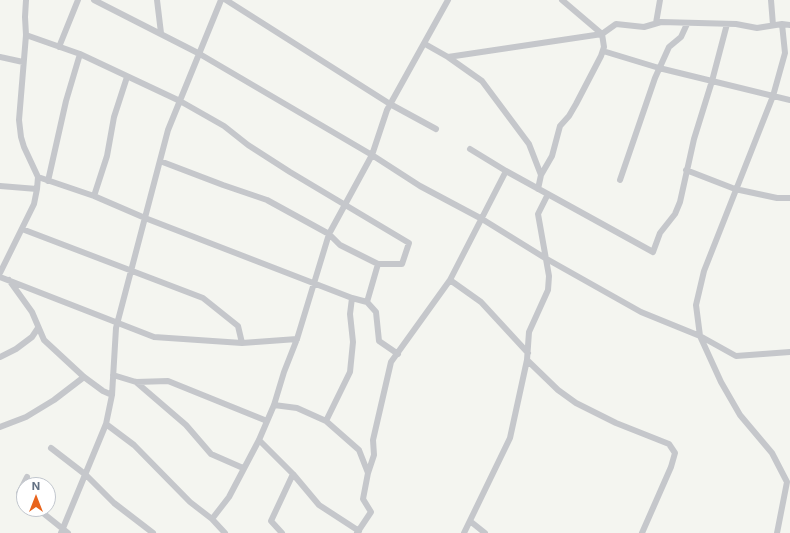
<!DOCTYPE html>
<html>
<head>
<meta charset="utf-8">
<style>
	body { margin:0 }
	#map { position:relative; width:790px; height:533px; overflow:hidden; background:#f4f5f0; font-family:Inter,sans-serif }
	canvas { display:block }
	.north { position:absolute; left:16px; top:477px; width:40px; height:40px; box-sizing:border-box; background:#fff; border:1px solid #c1c6cd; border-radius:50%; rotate:0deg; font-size:11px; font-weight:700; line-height:16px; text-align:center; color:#637183 }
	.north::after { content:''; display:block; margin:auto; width:14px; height:18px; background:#e8641d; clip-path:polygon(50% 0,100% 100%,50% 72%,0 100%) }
</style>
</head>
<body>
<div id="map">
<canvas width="790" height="533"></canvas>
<div class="north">N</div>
</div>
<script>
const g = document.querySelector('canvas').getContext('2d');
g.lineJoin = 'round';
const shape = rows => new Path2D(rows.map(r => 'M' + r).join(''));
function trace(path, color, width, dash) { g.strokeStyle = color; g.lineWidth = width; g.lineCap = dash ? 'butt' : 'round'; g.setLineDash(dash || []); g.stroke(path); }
trace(shape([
	[94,0,198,53,372,155,420,186,482,219,545,258,641,312,700,336,721,382,740,415,772,453,787,482,777,533],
	[157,0,161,33],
	[226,0,390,104,436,129],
	[771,0,773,25],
	[656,23,660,0],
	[782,24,785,53,773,96,704,271,696,305,700,336,736,356,790,352],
	[26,35,80,54,180,101,224,126,248,145,290,172,409,243,402,264,378,264],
	[425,44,448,57,602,34,616,24,644,27,661,22,736,24,757,28,782,24,790,25],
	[59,47,78,0],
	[603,51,659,68,790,100],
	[0,57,23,62],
	[448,57,482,81,529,144,541,175,538,189],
	[470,149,506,171,653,252,660,233,675,214,680,202,694,139,712,81,727,24],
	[686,170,735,189,777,198,790,198],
	[541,175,552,156,560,126,569,116,576,104,601,56,604,47,602,34,562,0],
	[38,177,94,196,145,218,352,298,367,302,378,264,340,245,329,234,267,200,223,185,160,161],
	[620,180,655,78,669,47,681,37,687,24],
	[48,181,66,101,80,54],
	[0,186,37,189],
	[548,194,538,214,549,276,548,290,529,332,527,360,558,390,576,403,616,423,669,444,675,453,671,467,642,533],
	[94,196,107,156,114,117,127,77],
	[22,229,203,298,238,326,242,343],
	[0,273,34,204,37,189,38,177,24,147,21,137,19,120,26,35,25,17,26,0],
	[0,277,154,337,242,343,297,339],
	[9,280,32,312,44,340,84,377,103,391,112,395],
	[450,280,481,302,528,353],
	[367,302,376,312,379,341,398,354],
	[0,357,16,349,32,337,38,328],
	[113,375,136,382,168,381,267,421],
	[136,382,186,425,211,454,243,468],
	[274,405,297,408,326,421,350,372,353,342,350,314,352,298],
	[326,421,359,450,368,473,363,499,371,512,357,533],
	[106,424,134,445,190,502,212,519,225,533],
	[0,427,26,417,54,400,84,377],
	[259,440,293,474,319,505,359,531],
	[51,448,86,475,114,503,153,533],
	[368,473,374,455,373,440,391,362,450,280,506,171],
	[24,497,19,493,27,477],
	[38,509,68,533],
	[212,519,229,497,259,440,274,405,284,372,297,339,329,234,372,155,387,110,448,0],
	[470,521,485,533],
	[61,533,106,424,112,395,116,328,168,130,221,0],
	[282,533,271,521,293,474],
	[464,533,510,438,527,360]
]), '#c5c7cb', 6);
</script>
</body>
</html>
